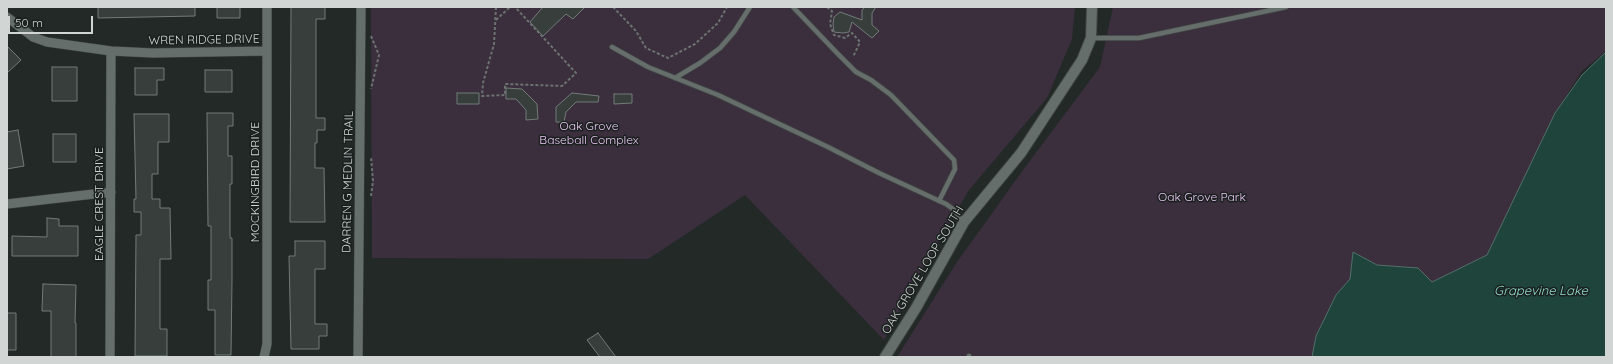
<!DOCTYPE html>
<html>
<head>
<meta charset="utf-8">
<style>
	body { margin:0 }
	#map { position:relative; width:1613px; height:364px; overflow:hidden; background:#222927; font-family:Quicksand,sans-serif }
	canvas { display:block }
	.frame { position:absolute; inset:0; border:8px solid #d1d6d4; pointer-events:none }
	.scale { position:absolute; left:8px; top:16px; width:85px; height:18px; box-sizing:border-box; border:2px solid #d1d6d4; border-top:0; padding-left:5px; font-size:12px; line-height:14px; white-space:nowrap; color:#d1d6d4; -webkit-text-stroke:3px #19201e; paint-order:stroke }
</style>
</head>
<body>
<div id="map">
<canvas width="1613" height="364"></canvas>
<div class="frame"></div>
<div class="scale">50 m</div>
</div>
<script>
const g = document.querySelector('canvas').getContext('2d');
g.lineJoin = 'round';
function paint(path, color) { g.fillStyle = color; g.fill(path, 'evenodd'); }
const shape = rows => new Path2D(rows.map(r => 'M' + r).join(''));
function trace(path, color, width, dash) { g.strokeStyle = color; g.lineWidth = width; g.lineCap = dash ? 'butt' : 'round'; g.setLineDash(dash || []); g.stroke(path); }
function write(font, color, halo, rows, align = 'center') {
  g.font = font + ' Quicksand,sans-serif'; g.lineWidth = 3; g.setLineDash([]); g.textBaseline = 'middle'; g.strokeStyle = halo; g.fillStyle = color; for (const [text, x, y, turn = 0] of rows) {
    g.save(); g.translate(x, y); g.rotate((+turn || 0) * Math.PI / 180); g.textAlign = isNaN(turn) ? turn : align; if (halo) g.strokeText(text, 0, 0); g.fillText(text, 0, 0); g.restore();
  }
}
paint(shape([
	[371,7,1075,7,1072,39,1047,98,969,190,918,276,884,340,745,195,648,259,372,258],
	[1113,7,1606,7,1606,51,1582,71,1555,113,1487,255,1432,282,1418,268,1377,265,1353,252,1350,279,1336,295,1316,336,1312,357,897,357,957,262,1023,170,1100,67]
]), '#3b2f3e');
const water = shape([
	[1606,52,1606,357,1312,357,1316,336,1336,295,1350,279,1353,252,1377,265,1418,268,1432,282,1487,255,1555,113,1582,75,1606,52]
]);
paint(water, '#1e443c');
trace(water, '#54706a', 1);
const building = shape([
	[98,7,195,7,195,16,98,18,98,7],
	[217,7,240,7,240,18,217,18,217,7],
	[291,7,325,7,325,19,316,19,316,118,325,118,325,130,317,130,317,143,315,143,315,168,324,168,325,222,290,222,291,7],
	[543,7,585,7,573,19,566,14,543,36,530,22,543,7],
	[865,7,876,7,872,13,872,25,879,31,872,38,852,22,849,32,843,33,834,32,833,24,834,17,840,12,862,20,862,10,865,7],
	[7,46,21,60,7,73,7,46],
	[52,67,77,67,77,101,52,101,52,67],
	[135,68,164,68,164,80,157,80,157,95,135,95,135,68],
	[205,70,232,70,232,92,205,92,205,70],
	[506,88,522,89,537,104,538,119,526,120,526,110,516,99,506,99,506,88],
	[457,93,479,93,479,104,457,104,457,93],
	[572,93,599,96,598,102,576,102,566,112,564,122,556,122,556,107,572,93],
	[614,94,632,94,632,103,614,104,614,94],
	[207,113,233,113,233,126,228,126,228,156,232,156,232,184,230,184,230,238,232,238,232,280,231,355,215,355,215,310,208,310,208,280,211,280,211,226,208,226,207,113],
	[134,114,169,114,169,142,158,142,158,174,152,174,152,199,160,199,160,208,170,208,171,259,160,259,160,329,167,329,167,356,135,356,136,235,141,235,141,212,134,212,134,199,136,199,134,114],
	[18,130,24,166,7,169,7,132,18,130],
	[53,134,76,134,76,162,53,162,53,134],
	[47,218,59,219,59,226,78,226,78,256,12,256,12,236,47,237,47,218],
	[295,241,325,241,325,269,315,269,315,324,327,324,327,336,319,336,319,349,291,349,289,256,295,256,295,241],
	[43,284,76,285,75,323,76,323,76,357,51,357,51,311,42,311,43,284],
	[7,313,16,313,16,350,7,350,7,313],
	[598,333,616,357,600,357,587,340,598,333]
]);
paint(building, '#373e3c');
trace(building, '#737b79', 1);
const lane = shape([
	[793,7,838,54,856,72,871,80,891,95,954,160,955,169,939,201],
	[1091,38,1139,38,1286,7],
	[612,47,648,67,718,95,828,147,879,173,946,204,953,209,964,222],
	[675,78,700,63,720,48,734,32,750,7],
	[969,356,969,357]
]);
const street = shape([
	[7,17,33,37,47,42,111,51,153,53,267,51],
	[7,204,111,192],
	[110,357,111,51],
	[264,357,267,344,267,7],
	[358,357,361,7]
]);
const secondary = shape([
	[885,357,916,308,964,222,1021,153,1082,60,1091,38,1092,7]
]);
trace(lane, '#3f4543', 6);
trace(street, '#3f4543', 10);
trace(secondary, '#3f4543', 12);
trace(shape([
	[496,7,494,44,483,83,482,96,505,95,505,84,562,86,576,73,515,7],
	[613,7,636,31,646,48,668,58,695,44,718,23,727,7],
	[827,7,832,11,830,24,834,35,845,38,852,33,860,42,853,57],
	[496,20,510,7],
	[371,36,379,55,371,89],
	[371,196,373,181,371,157]
]), '#6c7270', 2, [3, 2]);
trace(lane, '#666e6b', 4.5);
trace(street, '#666e6b', 9);
trace(secondary, '#666e6b', 10);
write('12px', '#d1d6d4', '#19201e', [
	["WREN RIDGE DRIVE",204,40,-1],
	["MOCKINGBIRD DRIVE",255,182,-90],
	["DARREN G MEDLIN TRAIL",348,182,-89],
	["EAGLE CREST DRIVE",99,204,-90],
	["OAK GROVE LOOP SOUTH",923,270,-59]
]);
write('12px', '#ecc7f6', '#19201e', [
	["Oak Grove",589,126],
	["Baseball Complex",589,140],
	["Oak Grove Park",1202,197]
]);
write('italic 13px', '#93dac9', '#19201e', [
	["Grapevine Lake",1541,291]
]);
</script>
</body>
</html>
